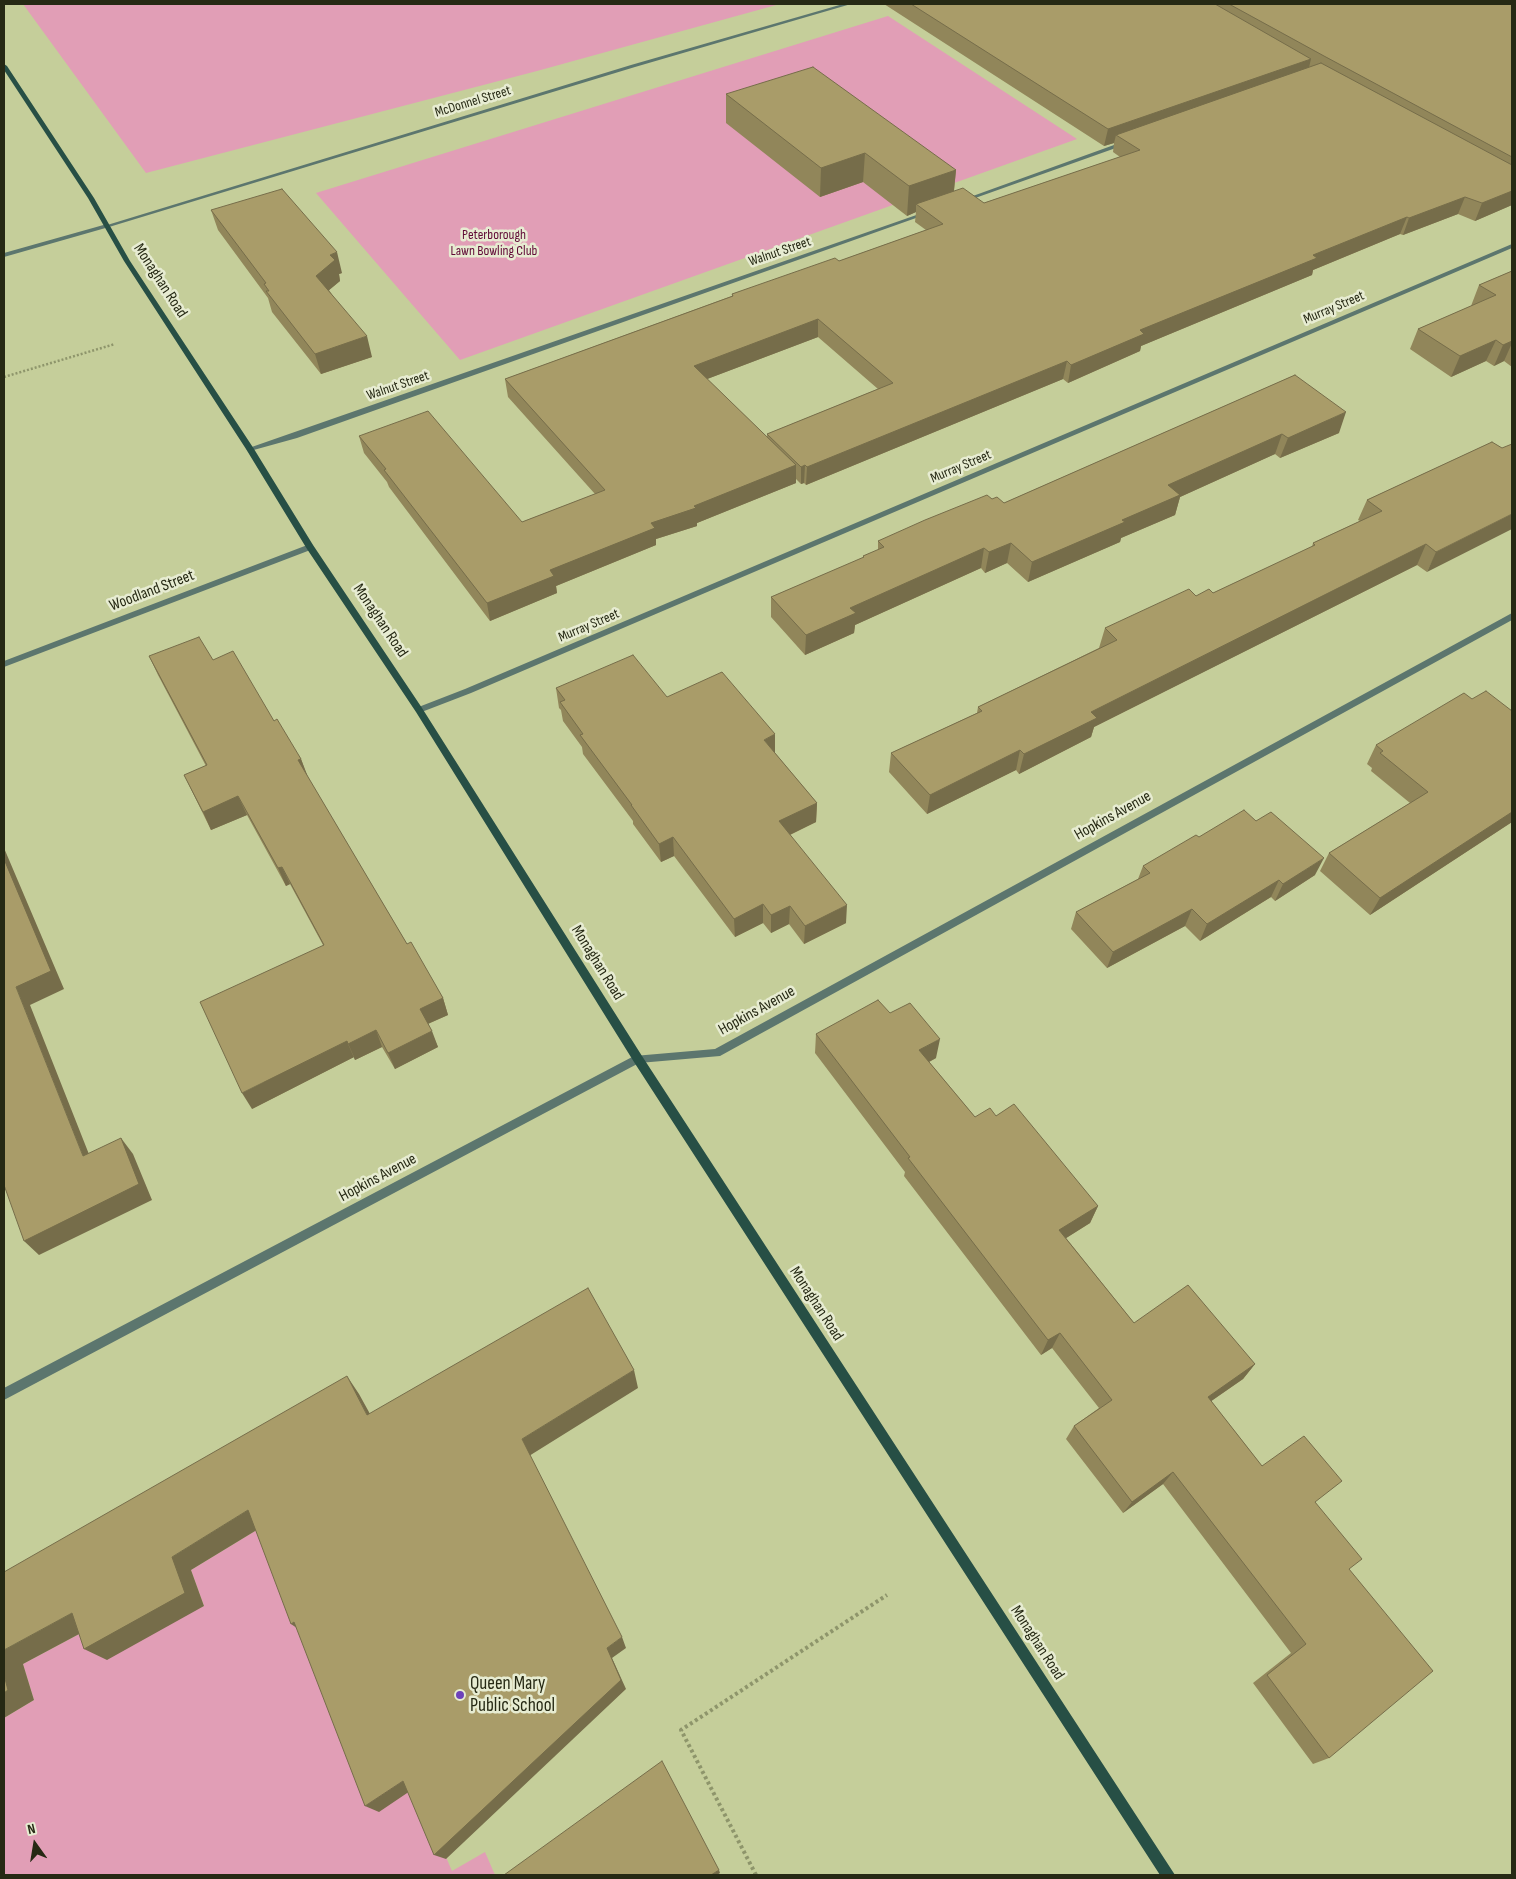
<!DOCTYPE html>
<html>
<head>
<meta charset="utf-8">
<style>
	body { margin:0 }
	#map { position:relative; width:1516px; height:1879px; overflow:hidden; background:#c5ce9a; font-family:"Sofia Sans Condensed",sans-serif }
	canvas { display:block }
	.frame { position:absolute; inset:0; border:5px solid #262914; pointer-events:none }
	.north { position:absolute; left:10px; top:1819px; width:50px; height:50px; -webkit-text-stroke:4px #e7ecd2; paint-order:stroke; rotate:347deg; font-size:14px; font-weight:700; line-height:20px; text-align:center; color:#262914 }
	.north::after { content:''; display:block; margin:auto; width:18px; height:22px; background:#262914; clip-path:polygon(50% 0,100% 100%,50% 72%,0 100%) }
</style>
</head>
<body>
<div id="map">
<canvas width="1516" height="1879"></canvas>
<div class="frame"></div>
<div class="north">N</div>
</div>
<script>
const g = document.querySelector('canvas').getContext('2d');
g.lineJoin = 'round';
function paint(path, color) { g.fillStyle = color; g.fill(path, 'evenodd'); }
const shape = rows => new Path2D(rows.map(r => 'M' + r).join(''));
function trace(path, color, width, dash) { g.strokeStyle = color; g.lineWidth = width; g.lineCap = dash ? 'butt' : 'round'; g.setLineDash(dash || []); g.stroke(path); }
function write(font, color, halo, rows, align = 'center') {
  g.font = font + ' "Sofia Sans Condensed",sans-serif'; g.lineWidth = 5; g.setLineDash([]); g.textBaseline = 'middle'; g.strokeStyle = halo; g.fillStyle = color; for (const [text, x, y, turn = 0] of rows) {
    g.save(); g.translate(x, y); g.rotate((+turn || 0) * Math.PI / 180); g.textAlign = isNaN(turn) ? turn : align; if (halo) g.strokeText(text, 0, 0); g.fillText(text, 0, 0); g.restore();
  }
}
paint(shape([
	[23,4,780,4,537,71,146,173],
	[888,16,1077,139,460,360,316,193],
	[265,1525,416,1787,452,1871,485,1852,495,1875,4,1875,4,1718,34,1700,23,1664,96,1625,204,1606,191,1570]
]), '#e19eb6');
trace(shape([
	[4,377,115,344]
]), '#8e956b', 2.5, [2, 2]);
trace(shape([
	[756,1875,681,1730,887,1595]
]), '#8e956b', 4, [3, 3]);
paint(shape([
	[107,224,110,226,109,227,4,257,4,253,107,224]
]), '#5c766e');
paint(shape([
	[1125,141,1128,143,1127,144,964,202,959,201,1125,141],
	[925,212,930,213,297,438,250,451,246,449,925,212],
	[1512,244,1512,248,471,693,419,713,415,710,416,708,465,689,1512,244],
	[310,544,313,545,313,549,4,667,4,661,310,544],
	[1512,613,1512,620,720,1056,639,1063,4,1400,4,1388,634,1056,715,1049,1512,613]
]), '#5c766e');
paint(shape([
	[843,4,851,4,635,67,109,227,104,226,631,65,843,4]
]), '#5c766e');
paint(shape([
	[4,64,7,66,94,198,130,261,254,449,313,545,422,708,642,1056,1175,1875,1160,1875,634,1062,416,712,307,549,246,449,124,261,88,198,4,70,4,64]
]), '#274f45');
paint(shape([
	[884,4,1512,4,1512,205,1475,221,1458,214,1403,235,1400,234,1313,270,1312,275,1141,346,1140,351,1068,383,1063,379,806,485,804,483,801,484,796,479,796,483,697,523,697,526,656,539,656,545,556,586,557,593,490,621,389,487,387,482,364,453,359,436,522,522,595,494,508,397,505,379,732,296,732,294,839,261,926,230,915,222,916,212,907,216,863,182,820,197,726,123,726,94,956,170,954,191,984,203,1120,157,1113,152,1114,143,1104,146],
	[818,337,878,389,767,434,767,437,707,379],
	[211,210,342,273,339,274,340,281,329,290,372,357,321,374,272,312,268,298,218,230],
	[1512,271,1512,367,1504,361,1494,366,1486,361,1451,377,1410,349,1418,329,1471,306,1479,285],
	[1295,375,1339,433,1280,458,1275,454,1180,497,1175,515,1121,538,1120,542,1028,582,1007,563,985,573,981,568,855,625,854,633,805,655,771,617,771,597,863,558,863,556,878,550,878,541,992,499,1004,503],
	[1492,442,1427,572,1417,565,1094,727,1091,737,1019,774,1016,770,927,814,889,772,891,753,977,713,978,707,1099,648,1105,628,1196,596,1213,593,1312,547,1313,543,1360,521,1358,520,1367,500],
	[149,656,213,660,274,721,301,759,307,776,407,944,443,998,448,1015,428,1024,438,1047,395,1069,382,1047,355,1060,354,1057,252,1109,323,945,290,884,286,886,247,815,211,830,184,775,206,766,158,675],
	[556,688,667,697,775,753,817,803,816,822,790,835,846,923,804,944,789,924,771,933,763,923,735,937,674,856,661,862,633,824,633,821,583,754,582,747,563,721,561,710,559,708],
	[1472,699,1512,711,1512,822,1370,915,1320,871,1329,853,1410,803,1371,771,1372,768,1367,764,1376,745],
	[1199,837,1315,875,1275,901,1271,897,1200,941,1185,926,1107,968,1071,929,1076,912,1138,879,1143,866],
	[890,1013,936,1058,929,1062,975,1117,996,1116,1098,1206,1090,1223,1066,1238,1134,1323,1255,1364,1243,1379,1211,1401,1262,1466,1315,1502,1349,1569,1329,1758,1313,1764,1253,1683,1291,1653,1163,1484,1123,1513,1066,1439,1074,1426,1099,1408,1052,1348,1041,1355,904,1176,905,1172,815,1053,816,1034]
]), '#91865a');
paint(shape([
	[1311,59,1307,76,1116,135,1114,143,1104,146,1108,129],
	[865,153,863,182,820,197,821,168],
	[956,170,953,199,916,204,916,212,907,216,909,186],
	[1512,191,1512,205,1475,221,1482,203],
	[1465,197,1458,214,1403,235,1409,218],
	[1407,217,1400,234,1313,270,1312,275,1141,346,1140,351,1068,383,1071,365,1140,330,1313,255],
	[337,252,342,273,339,274,340,281,322,296,316,276,330,255],
	[818,319,818,337,694,384,694,366],
	[367,336,372,357,321,374,315,354],
	[1496,340,1486,361,1451,377,1460,356],
	[1512,341,1512,343,1504,361,1494,366,1503,345],
	[1067,361,1063,379,806,485,807,467],
	[1346,412,1339,433,1280,458,1288,438],
	[1282,434,1275,454,1180,497,1175,515,1121,538,1120,542,1028,582,1032,562,1168,485],
	[796,465,796,483,697,523,697,526,656,539,656,545,556,586,557,593,490,621,487,603,550,570,651,523],
	[805,465,804,483,801,484,801,467],
	[1512,514,1512,529,1427,572,1436,552],
	[1011,543,1007,563,985,573,989,552],
	[1426,544,1417,565,1094,727,1091,737,1019,774,1024,754,1091,712],
	[984,548,981,568,855,625,854,633,805,655,806,635,850,608],
	[775,734,775,754,764,740],
	[1020,750,1016,770,927,814,930,795],
	[301,759,308,777,298,760],
	[238,796,247,815,211,830,203,812],
	[817,803,816,822,779,840,779,821],
	[1512,812,1512,822,1370,915,1380,898],
	[673,837,674,856,661,862,659,844],
	[4,848,64,989,30,1005,96,1172,83,1156,16,987,4,859],
	[1324,858,1315,875,1275,901,1283,884],
	[282,867,290,884,286,886,278,868],
	[1279,880,1271,897,1200,941,1207,924],
	[763,904,763,923,735,937,734,919],
	[847,905,846,923,804,944,805,926],
	[790,906,789,924,771,933,771,915],
	[1192,909,1185,926,1107,968,1113,952],
	[443,998,448,1015,425,1025,420,1009],
	[376,1030,382,1047,355,1060,348,1044],
	[432,1031,438,1047,395,1069,388,1053],
	[940,1039,936,1058,916,1069,919,1050],
	[347,1041,354,1057,252,1109,242,1093],
	[121,1138,133,1154,152,1200,39,1255,24,1241],
	[1098,1206,1090,1223,1052,1247,1059,1230],
	[1060,1333,1052,1348,1041,1355,1048,1340],
	[1255,1364,1243,1379,1197,1411,1208,1397],
	[634,1370,638,1388,529,1456,522,1439],
	[347,1376,359,1394,380,1432,367,1415],
	[1173,1472,1163,1484,1123,1513,1132,1502],
	[248,1510,265,1525,191,1570,204,1606,107,1660,84,1649,172,1557],
	[72,1613,96,1625,23,1664,34,1700,4,1718,4,1650],
	[294,1622,307,1635,291,1624],
	[622,1637,626,1648,612,1658,626,1689,446,1859,434,1855,607,1648],
	[403,1781,416,1787,379,1812,365,1806],
	[719,1870,720,1873,717,1875,711,1875]
]), '#766d4a');
const building = shape([
	[911,4,1215,4,1311,59,1108,129,911,4],
	[1229,4,1512,4,1512,157,1324,56,1229,4],
	[1321,63,1512,165,1512,191,1482,203,1465,197,1409,218,1407,217,1313,255,1317,258,1140,330,1144,334,1071,365,1067,361,807,467,805,465,801,467,767,434,893,383,818,319,694,366,796,465,694,506,696,508,651,523,655,528,550,570,554,576,487,603,384,470,386,469,359,436,428,411,522,522,605,490,505,379,733,296,732,294,835,258,839,261,943,224,916,204,963,188,984,203,1140,150,1116,135,1321,63],
	[813,67,956,170,909,186,865,153,821,168,726,94,813,67],
	[282,189,337,252,330,255,335,260,316,276,367,336,315,354,266,291,269,291,264,284,266,283,211,210,282,189],
	[1512,271,1512,341,1503,345,1496,340,1460,356,1418,329,1496,295,1479,285,1512,271],
	[1295,375,1346,412,1288,438,1282,434,1168,485,1180,495,1122,520,1125,522,1032,562,1011,543,989,552,984,548,850,608,856,613,806,635,771,597,864,557,863,556,884,547,878,541,925,520,987,495,992,499,997,497,1004,503,1295,375],
	[1492,442,1502,448,1512,444,1512,514,1436,552,1426,544,1091,712,1097,718,1024,754,1020,750,930,795,891,753,982,711,978,707,1117,640,1105,628,1189,589,1196,596,1209,589,1213,593,1315,545,1313,543,1382,511,1367,500,1492,442],
	[199,637,213,660,233,651,274,721,277,719,301,759,298,760,407,944,411,942,443,998,420,1009,432,1031,388,1053,376,1030,348,1044,347,1041,242,1093,200,1002,324,945,282,867,278,868,238,796,203,812,184,775,207,765,149,656,199,637],
	[633,655,667,697,722,672,775,734,764,740,817,803,779,821,847,905,805,926,790,906,771,915,763,904,734,919,673,837,659,844,631,805,632,805,580,735,583,734,560,702,565,700,556,688,633,655],
	[1486,691,1512,711,1512,812,1380,898,1329,853,1428,792,1380,753,1383,751,1376,745,1464,693,1472,699,1486,691],
	[1244,810,1256,821,1271,812,1324,858,1283,884,1279,880,1207,924,1192,909,1113,952,1076,912,1150,873,1143,866,1196,835,1199,837,1244,810],
	[4,859,51,971,16,987,83,1156,121,1138,139,1184,24,1241,4,1185,4,859],
	[878,1000,890,1013,910,1003,940,1039,919,1050,975,1117,990,1108,996,1116,1014,1104,1098,1206,1059,1230,1134,1323,1188,1285,1255,1364,1208,1397,1262,1466,1304,1436,1342,1481,1315,1502,1362,1559,1349,1569,1433,1671,1329,1758,1267,1675,1306,1644,1173,1472,1132,1502,1074,1426,1112,1400,1060,1333,1048,1340,908,1158,910,1157,816,1034,878,1000],
	[588,1288,634,1370,522,1439,622,1637,607,1648,621,1680,434,1855,403,1781,365,1806,294,1622,291,1624,248,1510,172,1557,185,1593,84,1649,72,1613,4,1650,4,1572,347,1376,367,1415,588,1288],
	[4,1675,8,1690,4,1693,4,1675],
	[662,1761,719,1870,711,1875,504,1875,662,1761]
]);
paint(building, '#a99c69');
trace(building, '#766d4a', 1);
for (const [x, y, r, color] of [
	[460,1695,5,"#6d42ba"]
]) { const dot = new Path2D(); dot.arc(x, y, r, 0, 2 * Math.PI); g.fillStyle = color; g.fill(dot); trace(dot, '#e7ecd2', 2); }
write('14px', '#262914', '#e7ecd2', [
	["McDonnel Street",473,102,-17],
	["Walnut Street",780,252,-19],
	["Murray Street",1334,308,-23],
	["Walnut Street",398,386,-19],
	["Murray Street",961,467,-23],
	["Murray Street",589,626,-23]
]);
write('14px', '#600936', '#e7ecd2', [
	["Peterborough",494,235],
	["Lawn Bowling Club",494,251]
]);
write('16px', '#262914', '#e7ecd2', [
	["Monaghan Road",160,281,57],
	["Woodland Street",152,591,-21],
	["Monaghan Road",380,621,56],
	["Hopkins Avenue",1113,816,-29],
	["Monaghan Road",597,963,58],
	["Hopkins Avenue",757,1011,-29],
	["Hopkins Avenue",378,1178,-28],
	["Monaghan Road",816,1304,57],
	["Monaghan Road",1037,1643,57]
]);
write('19px', '#262914', '#e7ecd2', [
	["Queen Mary",470,1684],
	["Public School",470,1706]
], 'left');
</script>
</body>
</html>
